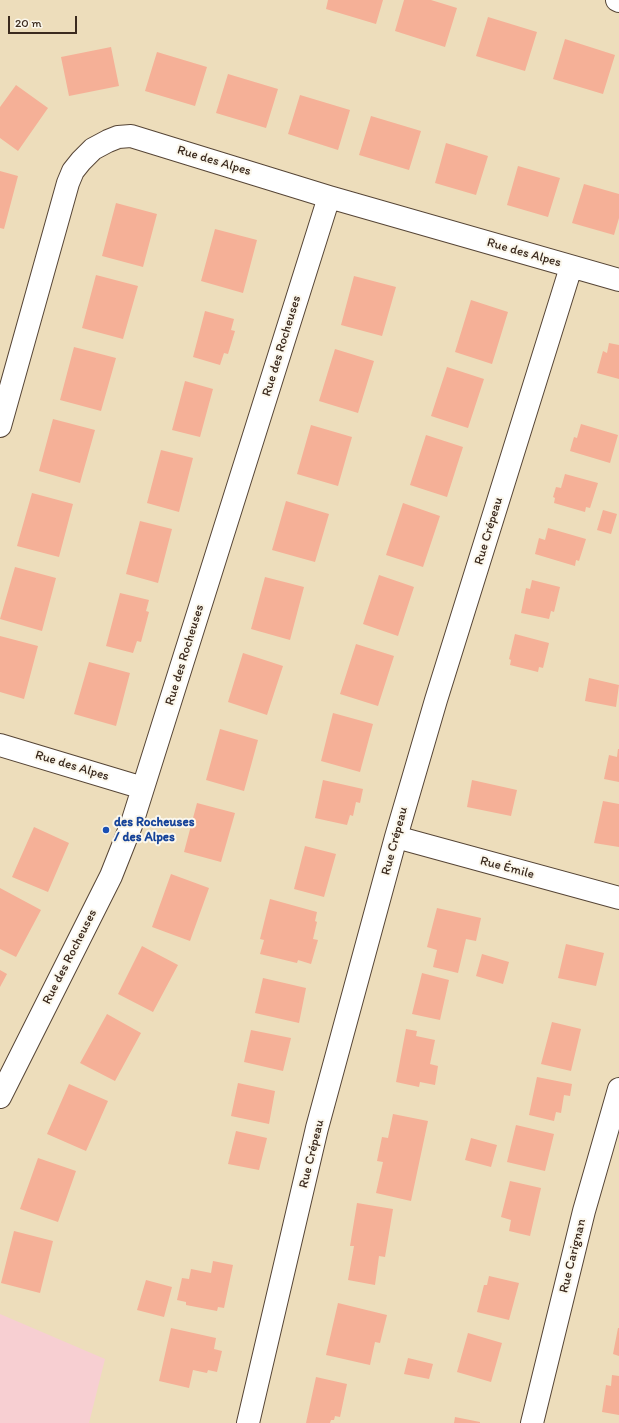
<!DOCTYPE html>
<html>
<head>
<meta charset="utf-8">
<style>
	body { margin:0 }
	#map { position:relative; width:619px; height:1423px; overflow:hidden; background:#edddbb; font-family:Itim,sans-serif }
	canvas { display:block }
	.scale { position:absolute; left:8px; top:16px; width:69px; height:18px; box-sizing:border-box; border:2px solid #3b2a1e; border-top:0; padding-left:5px; font-size:12px; line-height:14px; white-space:nowrap; color:#3b2a1e; -webkit-text-stroke:3px #fbf7ec; paint-order:stroke }
</style>
</head>
<body>
<div id="map">
<canvas width="619" height="1423"></canvas>
<div class="scale">20 m</div>
</div>
<script>
const g = document.querySelector('canvas').getContext('2d');
g.lineJoin = 'round';
function paint(path, color) { g.fillStyle = color; g.fill(path, 'evenodd'); }
const shape = rows => new Path2D(rows.map(r => 'M' + r).join(''));
function trace(path, color, width, dash) { g.strokeStyle = color; g.lineWidth = width; g.lineCap = dash ? 'butt' : 'round'; g.setLineDash(dash || []); g.stroke(path); }
function write(font, color, halo, rows, align = 'center') {
  g.font = font + ' Itim,sans-serif'; g.lineWidth = 4; g.setLineDash([]); g.textBaseline = 'middle'; g.strokeStyle = halo; g.fillStyle = color; for (const [text, x, y, turn = 0] of rows) {
    g.save(); g.translate(x, y); g.rotate((+turn || 0) * Math.PI / 180); g.textAlign = isNaN(turn) ? turn : align; if (halo) g.strokeText(text, 0, 0); g.fillText(text, 0, 0); g.restore();
  }
}
paint(shape([
	[0,1314,105,1359,89,1423,0,1423]
]), '#f7cfd2');
paint(shape([
	[328,0,383,0,376,24,326,9],
	[404,0,431,0,457,8,445,47,395,31],
	[488,17,537,32,525,71,476,56],
	[565,39,615,55,603,94,553,79],
	[111,47,119,86,69,96,61,57],
	[157,52,207,67,195,106,145,91],
	[228,74,278,89,266,128,216,113],
	[16,85,48,108,18,151,0,138,0,107],
	[300,95,350,110,338,150,288,134],
	[371,116,421,131,409,170,359,155],
	[446,143,488,156,476,195,435,183],
	[518,166,560,178,548,217,507,205],
	[0,171,18,176,4,229,0,228],
	[584,184,619,194,619,218,614,235,572,223],
	[116,203,157,214,143,267,102,256],
	[215,229,257,240,243,293,201,281],
	[96,275,138,286,123,339,82,328],
	[354,276,396,287,382,336,341,325],
	[471,300,508,312,492,364,455,352],
	[205,311,234,319,231,330,235,331,228,354,224,353,220,365,193,357],
	[609,343,619,345,619,379,597,373,603,351,607,353],
	[74,347,116,358,101,411,60,400],
	[335,349,374,361,358,413,319,401],
	[447,367,484,379,468,428,431,416],
	[185,381,213,389,200,437,172,430],
	[53,419,95,430,80,483,39,471],
	[581,424,618,435,610,463,570,451,574,437,577,438],
	[311,425,352,437,338,486,297,474],
	[426,435,463,447,447,497,410,485],
	[161,450,193,458,179,512,147,503],
	[565,474,598,483,590,508,586,507,585,512,554,503,555,498,553,497,556,487,561,488],
	[32,493,73,504,59,557,17,546],
	[286,501,329,514,315,562,272,550],
	[403,503,440,516,423,567,386,555],
	[603,510,617,514,611,534,597,530],
	[140,521,172,529,158,583,126,574],
	[548,528,586,539,579,561,576,560,575,566,535,554,539,538,545,540],
	[15,567,56,578,42,631,0,619],
	[379,575,414,587,398,636,363,624],
	[265,577,304,587,290,640,251,629],
	[532,580,560,587,554,612,551,611,549,619,521,613,526,588,530,589],
	[120,593,149,600,146,611,149,612,141,642,137,641,133,653,106,646],
	[515,634,549,643,543,668,539,667,538,672,510,665,511,660,509,659],
	[0,636,38,646,24,699,0,692],
	[356,644,394,656,378,706,340,694],
	[243,653,283,666,267,715,228,702],
	[89,662,130,673,116,726,74,714],
	[589,678,619,685,616,707,585,701],
	[333,713,373,724,360,772,321,761],
	[220,729,258,740,244,791,206,780],
	[618,749,619,749,619,782,604,779,609,755,617,757],
	[323,780,363,789,360,803,356,802,353,816,350,815,347,825,315,818],
	[472,780,517,790,511,816,467,807],
	[603,801,619,804,619,847,594,843],
	[197,803,235,813,221,862,184,852],
	[34,827,69,843,48,892,12,877],
	[305,846,336,854,324,897,294,889],
	[171,874,209,888,190,941,152,927],
	[0,888,41,910,16,957,0,949],
	[270,899,317,912,315,921,317,922,313,939,318,940,311,964,298,960,297,963,260,954,264,940,260,939],
	[437,908,481,918,476,941,466,939,458,973,433,967,437,950,427,947],
	[566,944,604,953,596,986,558,978],
	[142,946,178,965,153,1012,118,994],
	[482,954,509,962,503,984,476,976],
	[0,970,7,974,0,987],
	[422,973,449,980,440,1020,412,1014],
	[263,978,306,988,299,1023,255,1013],
	[107,1014,141,1033,115,1081,80,1063],
	[552,1022,581,1029,571,1071,541,1064],
	[406,1029,417,1031,416,1036,435,1040,430,1064,438,1066,435,1085,420,1082,419,1087,396,1082],
	[251,1030,291,1038,283,1071,244,1062],
	[537,1077,572,1084,570,1096,564,1095,561,1113,556,1112,554,1121,529,1115],
	[238,1083,275,1091,269,1124,231,1116],
	[69,1084,108,1101,86,1151,47,1134],
	[393,1114,428,1121,411,1201,376,1193,383,1162,377,1161,382,1137,388,1138],
	[516,1125,554,1134,545,1171,507,1162],
	[236,1131,267,1138,259,1170,228,1164],
	[471,1138,497,1145,491,1167,465,1160],
	[38,1158,76,1171,58,1222,20,1209],
	[510,1181,541,1188,530,1236,509,1231,511,1220,501,1217],
	[357,1203,393,1209,385,1257,379,1256,375,1285,348,1280,354,1246,350,1246],
	[14,1231,53,1241,40,1293,1,1283],
	[213,1261,233,1265,224,1308,218,1307,217,1311,186,1305,186,1302,177,1300,182,1278,189,1279,191,1269,211,1273],
	[489,1276,519,1283,509,1320,477,1312,484,1285,487,1285],
	[146,1280,172,1287,164,1317,137,1310],
	[338,1303,387,1315,380,1343,375,1342,370,1365,326,1355],
	[171,1328,216,1338,214,1349,222,1351,217,1372,208,1370,207,1373,193,1370,189,1388,159,1381],
	[618,1328,619,1328,619,1356,613,1354],
	[468,1333,502,1343,491,1382,457,1372],
	[408,1358,433,1364,429,1379,404,1374],
	[612,1375,619,1376,619,1415,602,1412,606,1385,611,1386],
	[316,1377,347,1384,340,1417,335,1416,334,1420,331,1420,330,1423,306,1423],
	[455,1417,480,1422,480,1423,454,1423]
]), '#f5b097');
const street = shape([
	[617,0,619,1],
	[0,426,68,183,73,171,81,161,93,149,108,141,118,137,131,136,329,197,619,280],
	[0,745,143,788],
	[396,837,619,898],
	[0,1097,111,876,132,823,329,197],
	[248,1423,317,1128,396,837,436,700,571,267],
	[532,1423,584,1211,619,1089]
]);
trace(street, '#564536', 24);
trace(street, '#fff', 22);
for (const [x, y, r, color] of [
	[106,830,4,"#1a4fb4"]
]) { const dot = new Path2D(); dot.arc(x, y, r, 0, 2 * Math.PI); g.fillStyle = color; g.fill(dot); trace(dot, '#fbf7ec', 1.5); }
write('13px', '#3b2a1e', '#fbf7ec', [
	["Rue des Alpes",214,161,17],
	["Rue des Alpes",524,253,16],
	["Rue des Rocheuses",282,346,-73],
	["Rue Crépeau",489,531,-73],
	["Rue des Rocheuses",185,655,-73],
	["Rue des Alpes",72,766,17],
	["Rue Crépeau",395,841,-75],
	["Rue Émile",507,868,15],
	["Rue des Rocheuses",70,957,-63],
	["Rue Crépeau",312,1154,-76],
	["Rue Carignan",573,1256,-76]
]);
write('bold 13px', '#164399', '#fbf7ec', [
	["des Rocheuses",114,823],
	["/ des Alpes",114,838]
], 'left');
</script>
</body>
</html>
